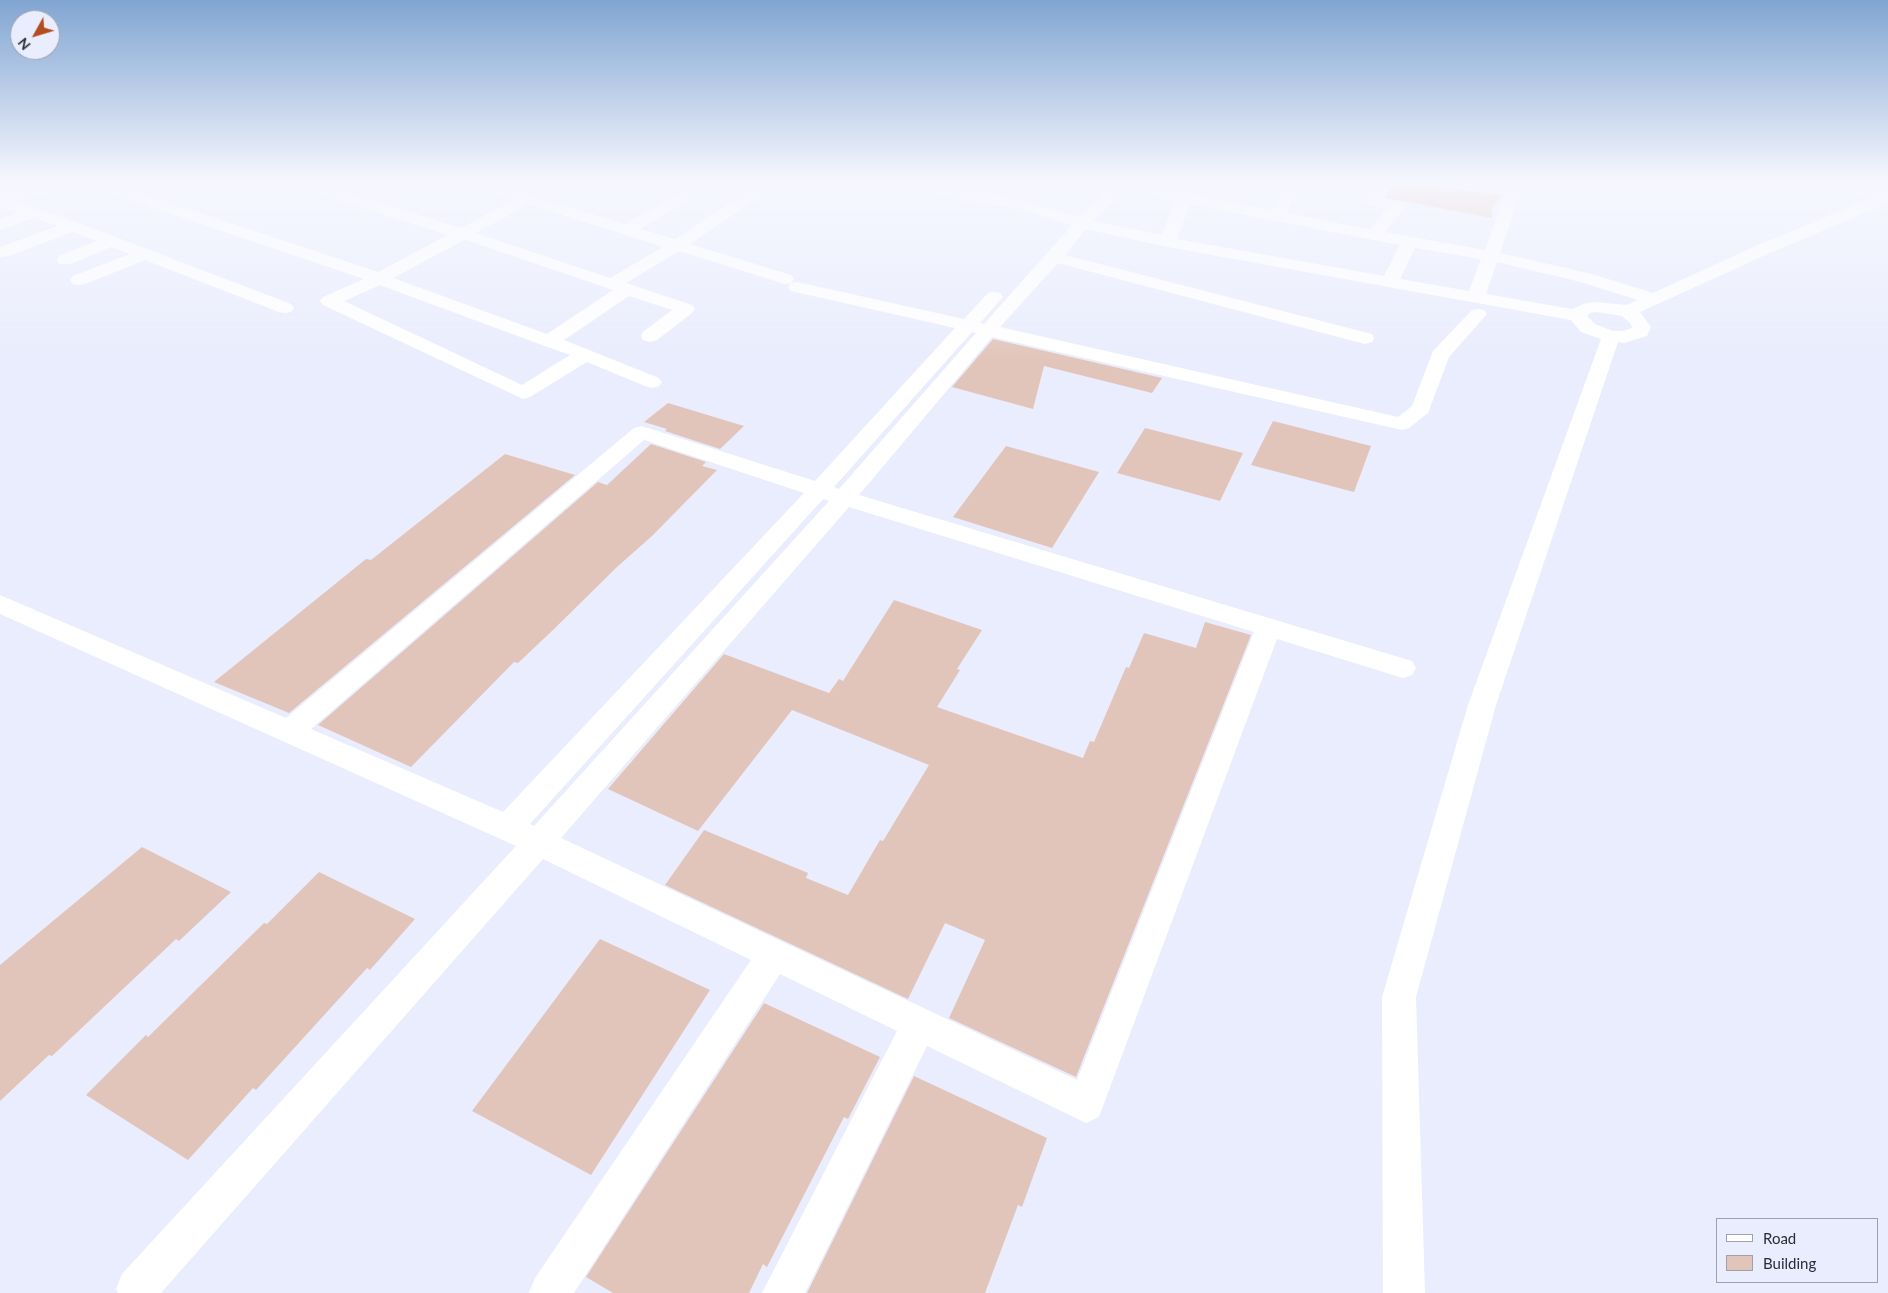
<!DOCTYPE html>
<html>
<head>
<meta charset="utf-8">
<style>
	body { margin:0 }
	#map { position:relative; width:1888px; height:1293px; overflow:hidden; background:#eaedfd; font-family:Lato,sans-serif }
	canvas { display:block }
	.legend { position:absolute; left:1716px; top:1218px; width:162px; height:65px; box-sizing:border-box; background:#eaedfd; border:1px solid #9da0ad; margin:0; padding:6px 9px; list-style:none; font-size:15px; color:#2a2c36 }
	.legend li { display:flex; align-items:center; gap:10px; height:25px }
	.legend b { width:25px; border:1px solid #9da0ad }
	.north { position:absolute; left:10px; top:10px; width:50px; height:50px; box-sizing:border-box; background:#eaedfd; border:1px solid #9da0ad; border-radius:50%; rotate:231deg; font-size:14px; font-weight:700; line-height:20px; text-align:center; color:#2a2c36 }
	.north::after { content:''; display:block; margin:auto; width:18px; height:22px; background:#b34d21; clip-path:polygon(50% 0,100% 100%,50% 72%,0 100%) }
</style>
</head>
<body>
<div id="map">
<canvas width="1888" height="1293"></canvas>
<ul class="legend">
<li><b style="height:6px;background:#fff"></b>Road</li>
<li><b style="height:14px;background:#e2c5ba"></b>Building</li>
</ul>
<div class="north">N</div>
</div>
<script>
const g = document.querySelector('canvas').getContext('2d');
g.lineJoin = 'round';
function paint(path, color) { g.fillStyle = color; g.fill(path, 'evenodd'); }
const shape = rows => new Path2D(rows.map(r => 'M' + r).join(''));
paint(shape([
	[1398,180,1427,182,1447,186,1446,188,1502,195,1492,208,1492,218,1386,198,1390,188],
	[993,339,1162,378,1152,393,1044,366,1033,409,952,387],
	[668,403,744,426,720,449,665,431,667,429,644,422],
	[1273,421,1371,446,1354,492,1251,465],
	[1145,428,1243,453,1220,501,1117,473],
	[651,444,706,462,702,466,717,470,652,536,617,567,553,630,518,663,514,662,411,767,318,725,598,482,607,485],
	[1006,446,1099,472,1052,548,953,517],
	[505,454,575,475,289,713,214,682,366,559,371,560],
	[894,600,982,630,957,669,960,670,937,707,1083,758,1090,741,1094,742,1126,667,1129,668,1144,633,1196,648,1205,622,1251,635,1076,1077,949,1018,985,940,945,923,908,999,665,885,704,830,808,873,806,878,848,895,880,840,883,841,929,765,792,710,698,831,608,789,724,654,829,693,839,679,843,681],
	[142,847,231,892,179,941,176,939,52,1056,49,1055,0,1101,0,965],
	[319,872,415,919,370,970,367,968,256,1090,253,1088,188,1160,86,1095,146,1035,148,1037,264,923,267,924],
	[600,939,710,990,591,1175,472,1111],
	[764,1003,880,1057,848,1119,844,1117,767,1267,763,1264,749,1293,613,1293,586,1277],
	[914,1076,1047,1138,1022,1207,1018,1205,985,1293,807,1293]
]), '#e2c5ba');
paint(shape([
	[67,180,101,180,378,272,448,235,286,183,284,180,306,180,461,228,514,200,455,183,453,180,476,180,625,224,702,180,719,180,717,183,640,229,675,239,765,180,782,180,780,183,690,244,791,275,794,279,791,283,785,284,679,251,626,283,692,305,695,309,692,313,657,340,650,342,643,340,641,336,643,332,672,310,629,296,564,340,659,378,662,382,659,386,652,388,645,386,587,362,530,397,523,399,323,305,320,301,323,297,364,279,86,185,13,201,79,223,291,304,294,308,291,312,285,313,279,312,145,260,85,284,79,285,73,284,70,280,73,276,130,254,111,247,71,264,59,264,57,260,59,256,97,241,73,232,8,256,0,257,0,247,58,226,34,218,0,230,0,219,18,213,0,207,0,194,67,180],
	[528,204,620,233,663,247,610,278,476,233,528,204],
	[464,240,469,241,613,290,547,334,393,278,464,240],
	[380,285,542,345,570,355,522,385,344,301,380,285],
	[641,180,660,180,646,189,636,189,633,186,641,180],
	[886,180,913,180,979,193,1020,199,1079,217,1102,194,1047,183,1045,180,1074,180,1113,187,1118,189,1121,192,1093,221,1162,235,1175,201,1149,195,1139,190,1136,187,1142,180,1156,180,1153,185,1158,188,1272,210,1289,180,1303,180,1286,213,1370,229,1387,209,1369,205,1366,202,1378,180,1392,180,1383,199,1404,203,1406,206,1385,232,1485,250,1510,180,1525,180,1500,253,1592,274,1653,293,1758,245,1874,197,1798,185,1793,183,1791,180,1824,180,1888,190,1888,203,1770,253,1640,312,1651,327,1647,336,1624,343,1618,342,1496,705,1416,997,1425,1293,1383,1293,1382,997,1468,705,1601,339,1581,332,1571,320,1168,247,1086,229,1065,255,1372,334,1374,338,1372,342,1365,344,1058,263,1000,327,1398,417,1412,406,1433,351,1472,310,1478,309,1484,310,1487,314,1449,357,1428,413,1409,428,1402,430,992,337,859,495,1412,661,1416,668,1412,675,1403,678,1277,639,1099,1117,1086,1123,927,1046,805,1293,762,1293,897,1031,780,974,574,1293,529,1293,535,1278,751,960,543,859,161,1293,118,1293,116,1289,122,1274,516,846,0,614,0,595,286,718,634,428,641,426,648,428,815,481,955,328,791,291,788,287,791,283,797,282,964,319,988,293,994,292,1000,293,1003,297,980,323,984,324,1072,225,1018,208,979,203,893,185,888,183,886,180],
	[1190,204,1374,240,1400,245,1384,276,1177,239,1190,204],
	[1415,248,1481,259,1469,291,1400,279,1415,248],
	[1497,262,1581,282,1638,300,1626,305,1596,302,1586,303,1572,309,1486,294,1497,262],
	[1596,312,1622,316,1631,324,1632,328,1623,331,1613,331,1595,324,1587,316,1590,313,1596,312],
	[972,332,976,333,839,489,834,487,972,332],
	[644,440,804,493,503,812,311,729,644,440],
	[823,499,829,501,534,826,530,824,823,499],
	[849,507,1254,632,1077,1080,561,838,849,507]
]), '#fff');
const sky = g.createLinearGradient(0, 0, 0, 361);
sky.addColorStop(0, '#81a5d2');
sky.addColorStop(0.5, '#f6f7fe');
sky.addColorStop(1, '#f6f7fe00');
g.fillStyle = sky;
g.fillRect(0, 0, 1888, 361);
</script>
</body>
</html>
